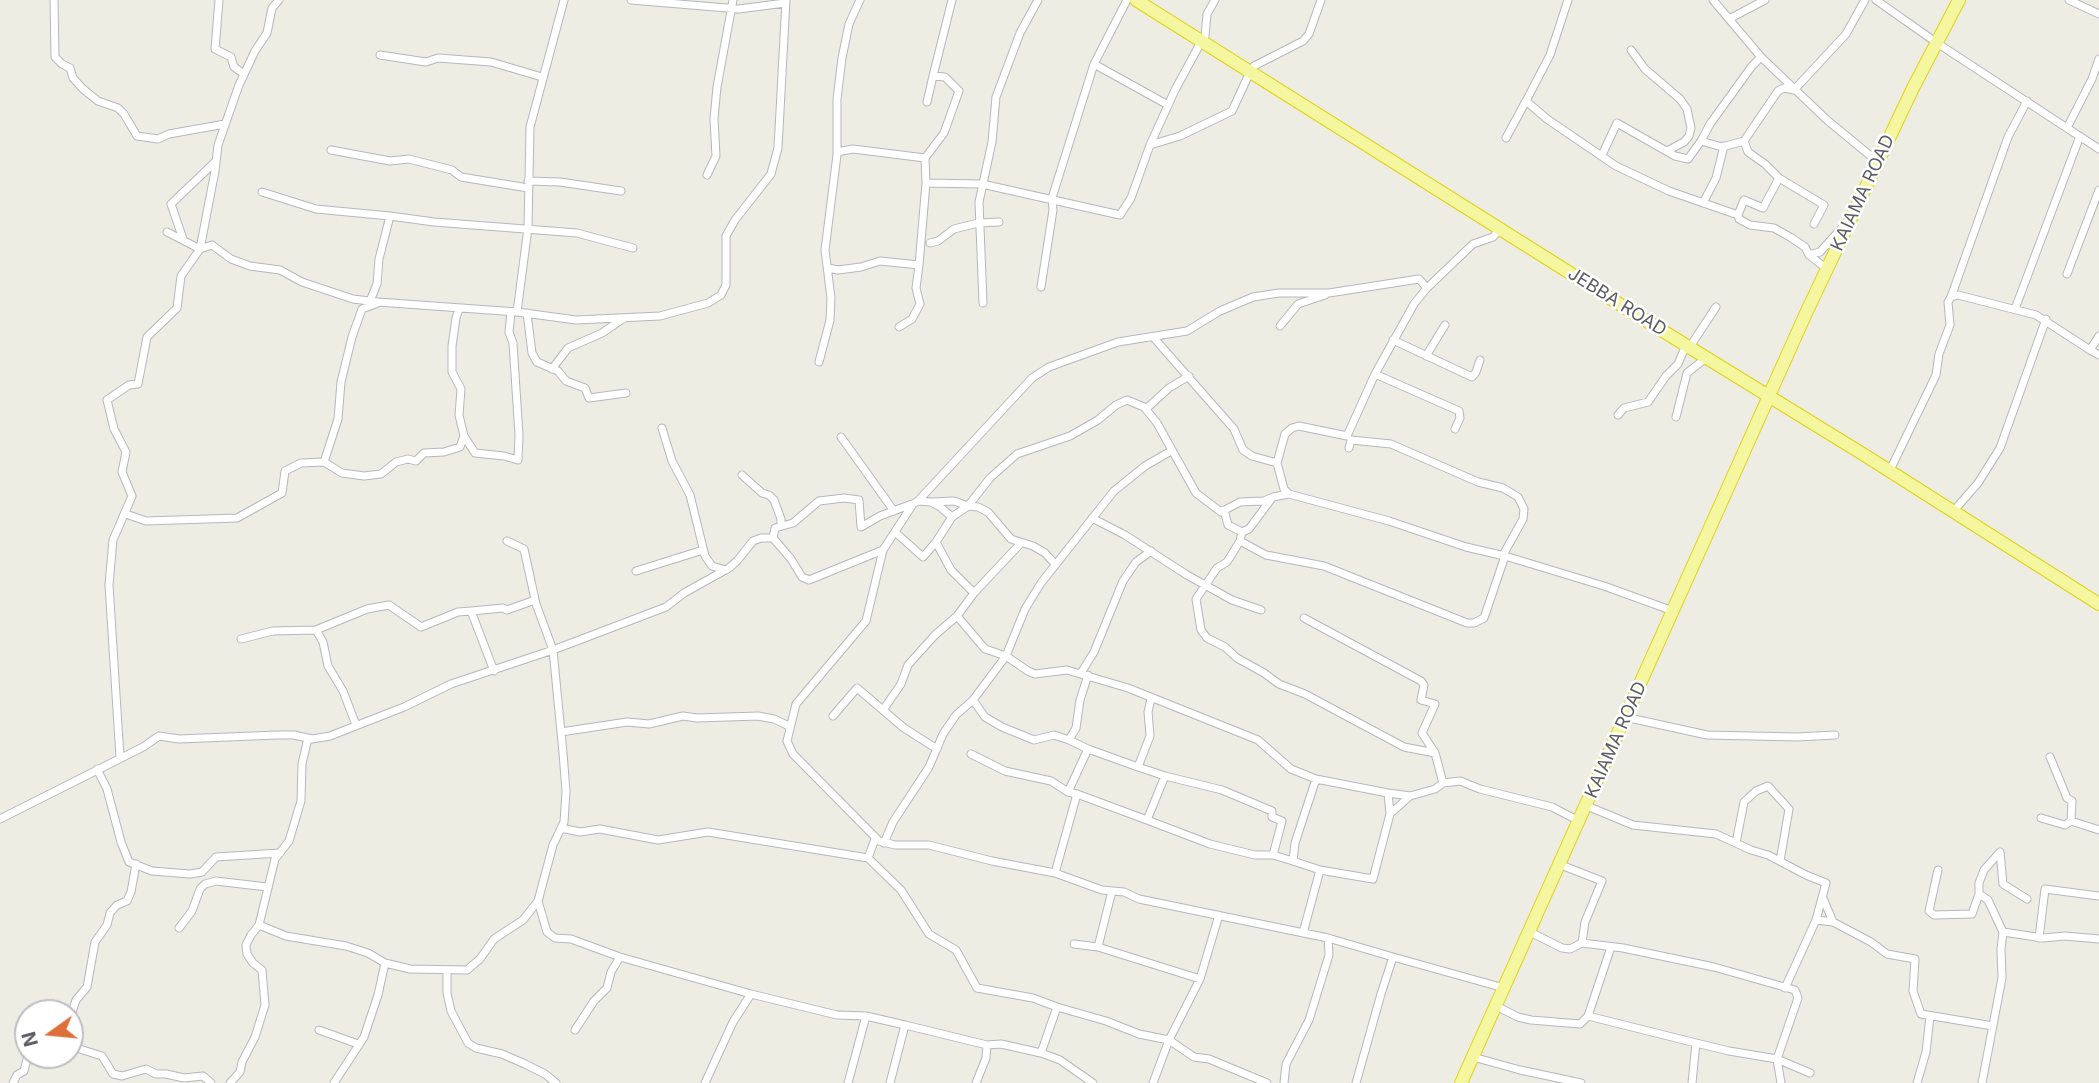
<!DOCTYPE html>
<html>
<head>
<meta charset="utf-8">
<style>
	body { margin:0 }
	#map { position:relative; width:2099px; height:1083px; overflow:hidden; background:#edede4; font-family:Inter,sans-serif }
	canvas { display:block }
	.north { position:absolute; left:14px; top:999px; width:70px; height:70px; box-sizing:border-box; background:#fff; border:2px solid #bebec1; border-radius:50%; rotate:255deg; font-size:19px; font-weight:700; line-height:28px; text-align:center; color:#5c5d63 }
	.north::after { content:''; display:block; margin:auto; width:24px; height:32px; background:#dd6f3b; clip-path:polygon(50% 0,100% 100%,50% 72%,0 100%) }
</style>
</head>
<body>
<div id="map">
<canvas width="2099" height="1083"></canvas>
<div class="north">N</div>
</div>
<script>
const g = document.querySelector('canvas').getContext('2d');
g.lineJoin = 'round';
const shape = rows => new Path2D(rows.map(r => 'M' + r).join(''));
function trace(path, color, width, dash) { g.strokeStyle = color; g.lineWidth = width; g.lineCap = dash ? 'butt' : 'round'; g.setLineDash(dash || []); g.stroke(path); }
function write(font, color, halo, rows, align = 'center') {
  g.font = font + ' Inter,sans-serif'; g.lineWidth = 5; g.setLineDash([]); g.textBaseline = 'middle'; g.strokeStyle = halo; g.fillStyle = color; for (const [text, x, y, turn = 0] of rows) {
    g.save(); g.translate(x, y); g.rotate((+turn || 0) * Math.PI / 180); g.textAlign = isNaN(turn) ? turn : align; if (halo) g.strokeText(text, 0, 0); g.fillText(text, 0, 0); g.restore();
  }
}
const minor = shape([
	[54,0,55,57,62,64,70,68,73,78,83,89,98,101,118,108,124,114,137,136,158,139,169,134,225,124],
	[219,0,215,49,231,57,234,67,244,74],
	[631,0,739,9,785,3],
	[1568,0,1550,55,1526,101,1547,119,1616,166,1669,191,1738,215,1744,200,1763,208,1779,178],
	[1713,0,1761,57,1827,120,1878,162],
	[1876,0,1937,43,2099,149],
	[2069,0,2099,14],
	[1729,19,1765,0],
	[1205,36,1207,14,1215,0],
	[1631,50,1645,69,1680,99,1687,109,1691,128,1689,136,1684,142,1667,151],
	[380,55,426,62,438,58,491,62,542,77],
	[1094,64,1127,0],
	[1254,66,1303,41,1309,34,1321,0],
	[933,76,952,0],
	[2067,128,2092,79,2099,59],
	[1506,138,1526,101],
	[1701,141,1710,124,1752,66,1761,57],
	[1744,141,1778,91,1784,88,1794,90,1846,34,1865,0],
	[1150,145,1180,136,1232,111,1250,72],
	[331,150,390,161,409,159,452,170,461,177,528,188],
	[837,152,853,149,925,158,944,133,959,91,945,77,933,76,927,102],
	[1602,155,1617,123,1675,156,1688,159,1701,141,1722,147,1744,141,1748,152,1765,164,1779,178,1824,205,1814,224],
	[707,175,716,156,714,119,717,87,733,0],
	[528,181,560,182,621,191],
	[926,183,982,184,1120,215,1131,198,1150,145,1175,90,1201,42],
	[262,192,316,209,390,216],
	[1703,203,1716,178,1724,146],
	[1738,215,1739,219,1750,225,1774,228,1790,237,1805,247,1809,255,1827,269],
	[167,232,200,249,212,245,231,259,250,266,280,270,302,282,353,299,378,302,517,312,576,320,660,316,708,303,721,295,726,285,726,236,735,220,771,174,778,148,786,0],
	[183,239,171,204,216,161],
	[930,243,938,241,954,229,978,223,999,222],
	[1809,255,1820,252,1847,222],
	[828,268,838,270,861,267,880,261,919,265,926,183,925,158],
	[2067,274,2099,190],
	[1041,287,1053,210,1052,198,1094,64,1168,105],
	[1951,297,2008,137,2027,101],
	[370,301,377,284,379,259,390,216,434,222,577,233,633,248],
	[983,303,979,202,992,142,996,97,1020,33,1038,0],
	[2015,309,2080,136],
	[517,312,528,228,530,127,564,0],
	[527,313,532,353,537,362,558,371,566,381,585,388,589,398,626,393],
	[1280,326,1298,304,1325,295],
	[899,327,912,319,920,304,916,288,919,265],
	[2099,336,2090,350,2099,355],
	[1154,338,1234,429,1243,450,1252,456,1277,463,1284,489,1289,494,1389,521,1466,547,1505,556,1604,586,1673,611],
	[1393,340,1472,377,1476,372,1480,360],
	[1693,342,1716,307],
	[1426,356,1445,325],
	[819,362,830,320,831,298,825,250,837,155,837,99,842,58,849,24,860,0],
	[552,369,568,348,602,333,624,318],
	[1375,374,1459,411,1460,418,1455,429],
	[1146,409,1169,388,1189,376],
	[1618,415,1624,408,1648,402,1666,376,1678,364,1686,345],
	[1676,417,1687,373,1706,358],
	[662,428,672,461,690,495,705,556,712,566,726,570],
	[464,436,475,453,504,456,518,460,519,435,513,343,509,332,511,312],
	[841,437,894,511],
	[1349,448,1351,440,1391,444,1478,482,1503,488,1518,497,1524,509,1523,519,1503,555],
	[324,462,342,473,364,476,381,474,396,462,408,459,416,461,424,453,444,452,460,447,464,436,459,415,461,389,452,372,452,346,456,318,459,309],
	[1277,463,1285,434,1292,428,1299,426,1347,436,1375,374,1414,304,1427,288,1473,244,1493,237,1500,229],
	[1892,466,1936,375,1939,354,1950,325,1948,302,1951,297,1958,295,2036,315,2090,350],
	[742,475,762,493,769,495,774,500,781,519,781,526],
	[1272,498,1249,529,1242,532,1240,541,1227,562,1217,568,1196,599,1201,630,1207,638,1225,647,1237,658,1264,673,1279,684,1305,694,1404,747,1435,753],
	[918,501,931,502,939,506,952,517],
	[931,502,954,501,968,506,952,517,936,542,951,570,974,593,957,616,985,649,1006,656,1028,671,1035,674,1067,670,1128,688,1258,740,1291,769,1316,779,1388,793,1410,796,1435,789,1443,783,1460,781,1480,789,1552,807,1579,821],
	[1958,506,1978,483,2000,448,2046,319],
	[1224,510,1228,525,1242,532],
	[126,514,146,521,237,518,282,493,285,471,301,463,324,462,338,419,341,382,352,337,362,309,378,303],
	[1092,518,1125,535,1187,575,1232,600,1261,610],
	[895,532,923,557,936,542],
	[773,538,775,528,793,523,819,501,844,498,859,500,861,527,880,516,912,504],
	[1240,541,1266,555,1324,566,1467,623,1474,623,1484,618,1505,556],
	[1055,564,1045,553,1033,546,1011,539,988,512,978,507,968,506,990,478,1017,454,1070,436,1098,420,1116,405,1127,400,1144,407,1157,423,1196,493,1221,512,1240,502,1264,501,1273,497,1289,494],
	[636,571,703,550],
	[974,593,1021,543],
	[471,611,503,608,507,610,535,600],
	[1304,618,1421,681,1424,685,1421,700,1435,704,1422,733,1435,753,1443,783],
	[241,639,273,631,316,630],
	[1081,673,1094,652,1123,581,1136,562,1151,551],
	[973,700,985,717,1002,727,1034,740,1054,735,1069,740],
	[883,710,901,684,908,665,935,635,957,616],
	[833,716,857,688,904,728,937,749],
	[1625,717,1707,735,1797,737,1835,735],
	[356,725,343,691,328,666,323,642,316,630,367,609,389,605,421,627,458,612,471,611,494,671],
	[561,732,627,722,649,724,683,716,697,718,758,716,774,719,789,726],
	[308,738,302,764,301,801,289,841,275,859,259,925,286,936,346,946,368,953,385,963],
	[1088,749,1138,767,1150,736,1148,712,1151,699],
	[971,754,1005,771,1051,781,1068,792],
	[120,757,109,585,113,540,132,496,122,472,126,452,114,429,107,400,129,385,138,384,147,337,177,308,181,276,200,249,215,171,218,145,239,85,255,51,267,33,272,8,279,0],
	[2050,757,2067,798,2072,801,2071,821],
	[97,769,107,789,121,842,129,862,152,871,190,874,202,872,216,857,280,853],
	[1165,776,1222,790,1272,811,1272,817,1282,821,1273,855,1293,861],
	[1316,779,1295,843,1293,861,1320,870,1373,879,1390,814,1388,793],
	[1077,794,1147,820,1165,776,1138,767],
	[1587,806,1633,825,1716,834,1751,850,1768,855,1806,875,1826,883,1816,920,1785,988],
	[1391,813,1410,796],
	[2041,818,2065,825,2071,821,2099,830],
	[0,819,143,747,159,736,179,739,277,735,294,735,312,739,330,736,404,707,451,684,553,650,666,607,684,593,729,568,737,561,753,541,761,538,773,538,791,559,802,577,809,580,883,550],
	[1147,820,1210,844,1255,855,1273,855],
	[561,828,580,832,600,829,658,840,708,832,868,858],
	[875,839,868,858,901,890,929,934,956,950,977,988,1033,998,1057,1007,1041,1053,1060,1060,1093,1083],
	[884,843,893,822,929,767,943,734,956,715,973,700,1006,656,1025,609,1041,583,1114,491,1145,466,1171,451],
	[1736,843,1744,802,1756,791,1768,786,1789,809,1780,861],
	[1561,865,1602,881,1585,922,1582,943,1623,948,1714,967,1795,990,1798,998,1777,1059,1781,1083],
	[1938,870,1929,911,1934,915,1972,914,1979,894],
	[1055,873,1077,794,1068,792,1088,749,1069,740,1076,728,1080,700,1088,675],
	[1112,891,1098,947,1200,979],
	[1823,898,1833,922],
	[538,901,547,932,555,938,571,939,620,957,751,994,837,1015,866,1016],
	[1816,920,1833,922,1871,942,1887,954,1915,959,1913,991,1921,1014,1993,1026],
	[179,928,192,911,200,889,205,884,216,881,267,887],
	[1530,932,1562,948,1570,949,1582,943],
	[2003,932,1988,900,1979,894,1979,883,1984,870,2000,852,2003,884,2027,899],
	[1303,933,1320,870],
	[2039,938,2045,889,2099,896],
	[1074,944,1098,947],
	[1393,957,1504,988],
	[447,970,447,993,451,1011,468,1043,476,1048,502,1054,525,1064,545,1074,556,1083],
	[1496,1006,1518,1017,1531,1020,1580,1024,1588,1016,1611,947],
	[1057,1007,1106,1021,1139,1034,1169,1040,1194,1057,1209,1059,1267,1083],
	[1588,1016,1696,1043,1692,1083],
	[70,1018,76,1000,87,987,95,942,107,925,110,913,117,905,127,901,131,892,136,864],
	[319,1030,358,1044],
	[575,1030,594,1001,607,988,611,972,620,957],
	[1696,1043,1729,1051,1777,1059,1810,1073],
	[70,1046,102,1056,113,1074,122,1076,146,1069,156,1074,166,1074,184,1078,203,1076,211,1083],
	[1473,1057,1520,1070,1581,1083],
	[13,1083,17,1075,24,1071,28,1055],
	[230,1083,240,1072,242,1062,255,1037,265,1005,262,970,253,963,247,954,246,945,251,935,259,925],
	[334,1083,364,1037,378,995,385,963,410,969,467,970,480,959,494,939,523,920,538,901,553,845,564,822,566,791,563,753,553,650,536,604,524,549,507,541],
	[705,1083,733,1022,751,994],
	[848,1083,866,1016,905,1025],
	[890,1083,905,1025,987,1045],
	[976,1083,986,1058,987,1045,1001,1044,1041,1053],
	[1153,1083,1169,1040,1200,979,1219,915],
	[1284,1083,1286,1064,1309,1020,1329,955,1328,938],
	[1356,1083,1381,994,1393,957,1328,938,1139,899,1124,892,1102,890,1055,873,992,861,929,845,895,845,879,841,793,754,787,741,796,704,866,621,883,550,913,504,918,501,1032,378,1049,367,1118,342,1187,331,1220,311,1253,297,1279,293,1329,293,1419,279,1427,288],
	[1917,1083,1926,1052,1930,1016],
	[1982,1083,2002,978,2001,949,2003,932,2043,938,2065,936,2099,939]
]);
const trunk = shape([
	[1136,0,1632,312,1866,456,2099,604],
	[1772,389,1807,311,1913,88,1959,0],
	[1461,1083,1769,396]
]);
trace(minor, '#b6b7bd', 9);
trace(trunk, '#e1d210', 14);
trace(minor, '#fff', 7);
trace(trunk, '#f4f6a0', 12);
write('18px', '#5c5d63', '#fff', [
	["KAIAMA ROAD",1863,193,-65],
	["JEBBA ROAD",1617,302,32],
	["KAIAMA ROAD",1616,740,-66]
]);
</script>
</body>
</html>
